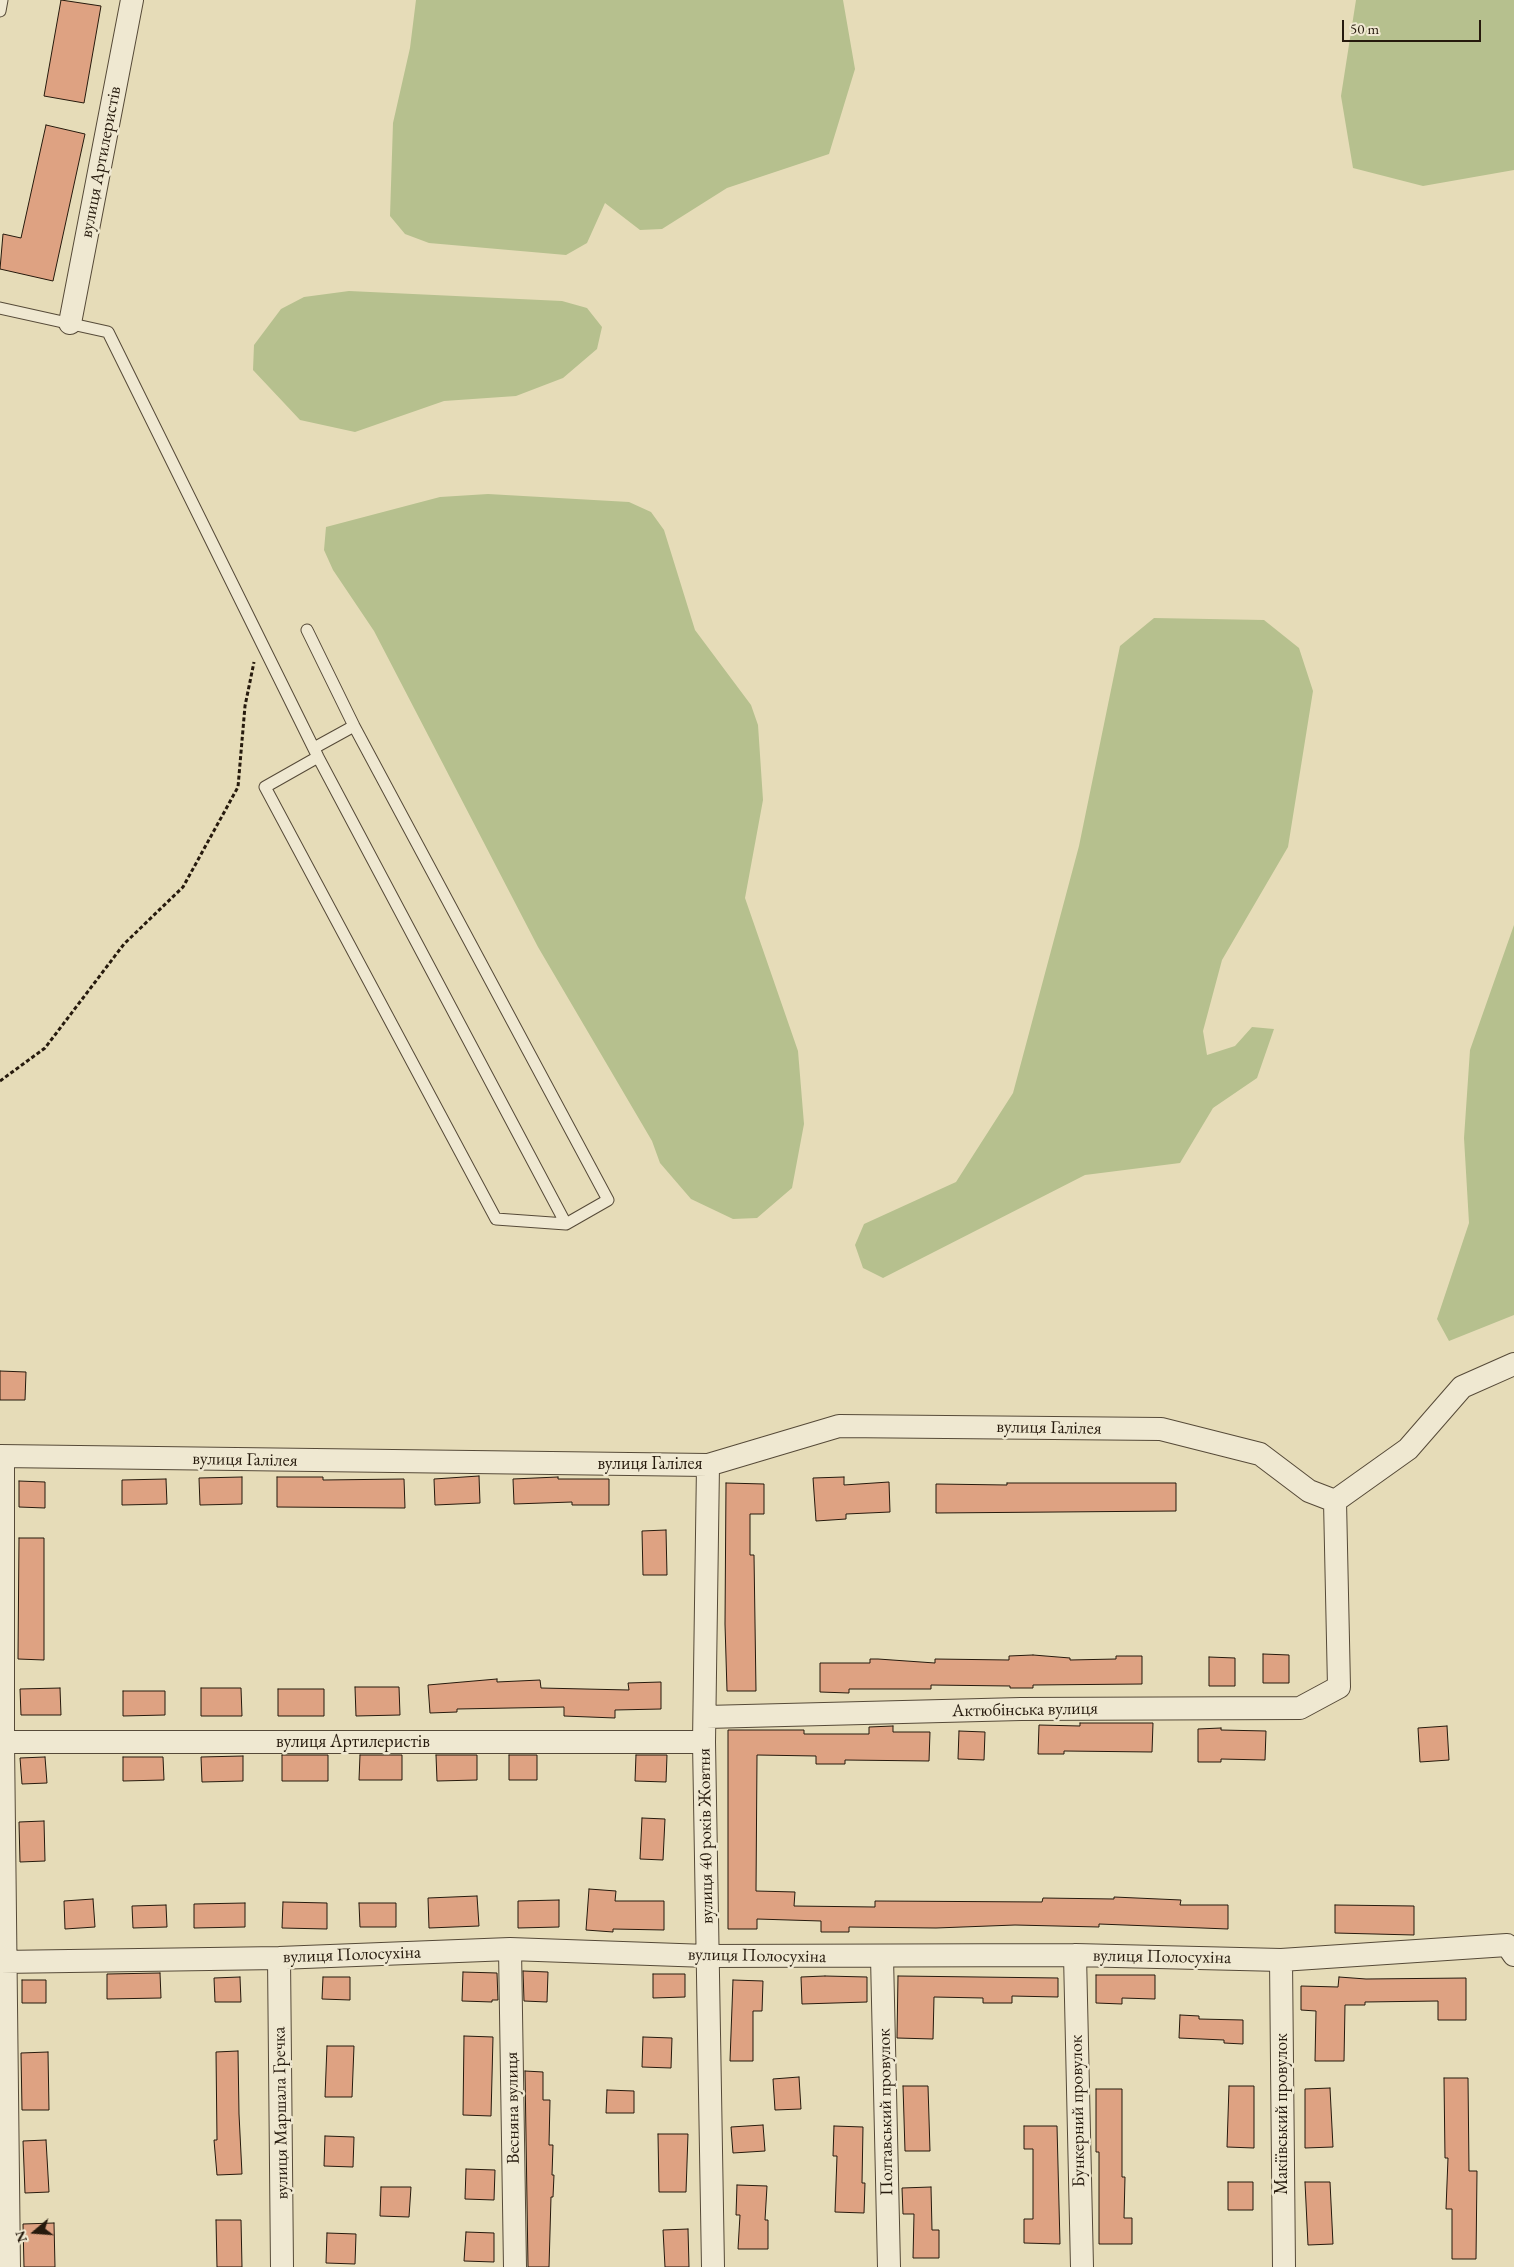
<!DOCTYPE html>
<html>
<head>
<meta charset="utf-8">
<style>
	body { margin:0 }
	#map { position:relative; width:1514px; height:2267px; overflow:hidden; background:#e6dcb8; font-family:"EB Garamond",serif }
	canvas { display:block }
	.north { position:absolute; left:10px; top:2207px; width:50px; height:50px; -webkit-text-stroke:4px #efe8d1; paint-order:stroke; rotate:252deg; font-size:14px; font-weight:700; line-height:20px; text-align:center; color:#261a0d }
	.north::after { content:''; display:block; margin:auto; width:18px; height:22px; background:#261a0d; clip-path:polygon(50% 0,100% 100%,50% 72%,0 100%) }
	.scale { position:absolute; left:1342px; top:20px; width:139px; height:22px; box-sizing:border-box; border:2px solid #261a0d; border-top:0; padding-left:6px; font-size:15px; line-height:18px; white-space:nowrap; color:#261a0d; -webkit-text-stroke:4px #efe8d1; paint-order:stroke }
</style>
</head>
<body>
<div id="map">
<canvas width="1514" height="2267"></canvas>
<div class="north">N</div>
<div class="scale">50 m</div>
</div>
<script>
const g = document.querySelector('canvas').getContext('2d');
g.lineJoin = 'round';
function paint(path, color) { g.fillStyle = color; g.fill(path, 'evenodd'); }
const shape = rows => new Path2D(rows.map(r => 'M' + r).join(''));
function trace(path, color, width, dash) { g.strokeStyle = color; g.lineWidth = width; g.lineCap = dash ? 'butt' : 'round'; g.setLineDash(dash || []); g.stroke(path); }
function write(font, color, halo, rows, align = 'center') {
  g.font = font + ' "EB Garamond",serif'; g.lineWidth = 5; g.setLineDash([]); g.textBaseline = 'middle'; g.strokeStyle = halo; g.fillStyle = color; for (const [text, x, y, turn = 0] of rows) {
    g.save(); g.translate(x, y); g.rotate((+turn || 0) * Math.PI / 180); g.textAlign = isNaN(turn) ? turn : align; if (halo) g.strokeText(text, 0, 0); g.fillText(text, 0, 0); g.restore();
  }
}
paint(shape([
	[416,0,843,0,855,69,829,154,727,188,662,229,640,230,605,203,587,243,566,255,429,243,405,234,390,216,393,123,410,48],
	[1356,0,1514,0,1514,170,1423,186,1353,168,1341,96],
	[349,291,562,301,587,308,602,327,597,349,563,378,516,396,444,401,355,432,300,420,253,370,254,345,281,309,304,297],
	[488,494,629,502,651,512,664,530,695,630,751,705,758,725,763,800,745,898,798,1051,804,1124,792,1188,757,1218,733,1219,691,1199,660,1163,652,1141,538,947,374,631,333,570,324,550,326,527,440,497],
	[1154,618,1264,620,1299,648,1313,691,1288,847,1222,960,1203,1031,1207,1055,1235,1046,1252,1027,1274,1029,1257,1078,1213,1108,1180,1163,1085,1175,883,1278,863,1268,855,1245,864,1224,956,1182,1013,1093,1079,846,1120,646],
	[1514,925,1514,1315,1449,1341,1437,1319,1469,1223,1464,1138,1470,1050]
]), '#b6c08e');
const building = shape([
	[61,0,101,6,84,103,44,96,61,0],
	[46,125,85,134,53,281,0,269,3,234,21,238,46,125],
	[0,1371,26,1372,25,1400,0,1400,0,1371],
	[479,1476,480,1503,435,1505,434,1479,479,1476],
	[242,1477,242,1504,200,1505,199,1478,242,1477],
	[277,1477,323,1477,323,1480,404,1479,405,1508,277,1507,277,1477],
	[558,1477,558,1479,609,1479,609,1505,572,1505,572,1502,514,1504,513,1479,558,1477],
	[844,1477,844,1485,889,1482,890,1512,846,1514,846,1519,816,1521,813,1478,844,1477],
	[166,1479,167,1504,122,1505,122,1480,166,1479],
	[19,1481,45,1482,45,1508,19,1507,19,1481],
	[726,1483,764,1484,764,1514,750,1514,750,1555,754,1555,756,1691,727,1691,725,1624,726,1483],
	[1007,1483,1176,1483,1176,1511,936,1513,936,1484,1007,1485,1007,1483],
	[666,1530,667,1575,643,1575,642,1531,666,1530],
	[19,1538,44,1538,44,1660,18,1659,19,1538],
	[1263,1654,1289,1655,1289,1683,1263,1683,1263,1654],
	[1033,1655,1070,1658,1070,1660,1116,1659,1116,1656,1142,1656,1142,1684,1033,1685,1033,1688,1010,1688,1010,1686,931,1685,931,1689,849,1689,849,1693,820,1692,820,1663,870,1663,870,1659,878,1659,935,1663,935,1659,1009,1660,1009,1656,1033,1655],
	[1209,1657,1235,1658,1235,1686,1209,1686,1209,1657],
	[497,1679,497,1682,540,1680,541,1688,629,1690,628,1683,661,1682,661,1709,615,1710,615,1718,564,1716,564,1707,457,1709,457,1712,430,1713,428,1685,497,1679],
	[355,1687,399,1687,400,1715,356,1716,355,1687],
	[60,1688,61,1715,21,1715,20,1689,60,1688],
	[201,1688,241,1688,242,1716,201,1716,201,1688],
	[278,1689,324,1689,324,1716,278,1716,278,1689],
	[123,1691,165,1691,165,1715,123,1716,123,1691],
	[1080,1723,1153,1723,1152,1752,1064,1751,1064,1754,1038,1754,1039,1725,1080,1726,1080,1723],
	[893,1726,893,1732,930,1732,929,1761,845,1760,845,1764,816,1764,816,1756,757,1755,756,1891,795,1892,794,1906,875,1907,875,1901,1042,1902,1043,1898,1114,1899,1114,1897,1181,1900,1180,1905,1228,1905,1228,1929,1099,1924,1099,1927,1015,1925,936,1928,849,1927,849,1932,821,1932,821,1921,757,1919,757,1929,728,1929,728,1730,804,1730,804,1734,869,1734,869,1727,893,1726],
	[1447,1726,1449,1760,1420,1762,1418,1728,1447,1726],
	[1221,1728,1221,1730,1266,1731,1265,1760,1221,1759,1221,1762,1198,1762,1198,1729,1221,1728],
	[959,1731,985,1732,984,1760,958,1759,959,1731],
	[282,1755,328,1755,328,1781,282,1781,282,1755],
	[360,1755,402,1755,402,1780,359,1780,360,1755],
	[436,1755,477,1755,477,1780,437,1781,436,1755],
	[509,1755,537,1755,537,1780,509,1780,509,1755],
	[636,1755,667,1755,666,1782,635,1781,636,1755],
	[243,1756,243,1781,202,1782,201,1757,243,1756],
	[45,1757,47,1783,22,1784,20,1758,45,1757],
	[123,1757,163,1757,164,1780,123,1781,123,1757],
	[642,1818,665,1819,663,1860,640,1859,642,1818],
	[44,1821,45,1861,20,1862,19,1822,44,1821],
	[589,1889,616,1891,615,1901,664,1901,664,1930,613,1929,613,1932,586,1930,589,1889],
	[477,1896,479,1926,429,1928,428,1898,477,1896],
	[93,1899,95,1927,65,1929,64,1901,93,1899],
	[559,1900,559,1927,518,1928,518,1901,559,1900],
	[283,1902,327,1903,327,1929,282,1928,283,1902],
	[245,1903,245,1927,194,1928,194,1904,245,1903],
	[359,1903,396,1903,396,1927,360,1927,359,1903],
	[166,1905,167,1927,133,1928,132,1906,166,1905],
	[1335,1905,1414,1906,1414,1935,1335,1933,1335,1905],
	[523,1971,548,1972,547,2002,524,2001,523,1971],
	[463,1972,497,1973,498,2000,492,2000,492,2002,462,2001,463,1972],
	[160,1973,161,1998,107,1999,107,1974,160,1973],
	[653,1974,685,1974,685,1997,653,1998,653,1974],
	[1096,1975,1155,1975,1155,1999,1122,1998,1122,2004,1096,2003,1096,1975],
	[825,1976,867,1977,867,2002,802,2004,801,1977,825,1976],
	[898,1976,1058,1978,1058,1997,1012,1996,1012,2003,983,2003,983,1998,934,1997,933,2039,897,2038,898,1976],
	[240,1977,241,2002,215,2002,214,1978,240,1977],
	[323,1977,350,1977,350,2000,322,1999,323,1977],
	[1339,1977,1366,1979,1466,1978,1466,2020,1438,2020,1438,2001,1365,2002,1365,2005,1345,2005,1344,2061,1315,2061,1316,2011,1301,2010,1301,1986,1338,1987,1339,1977],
	[22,1980,46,1980,46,2003,22,2003,22,1980],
	[733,1980,763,1981,762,2011,753,2011,753,2061,730,2061,733,1980],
	[1180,2015,1199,2016,1199,2019,1243,2020,1243,2044,1224,2043,1224,2040,1179,2038,1180,2015],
	[464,2036,493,2037,491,2116,463,2115,464,2036],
	[643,2037,672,2038,671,2068,642,2067,643,2037],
	[327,2046,354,2046,352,2097,325,2097,327,2046],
	[238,2051,239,2114,242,2174,217,2175,214,2140,217,2140,216,2052,238,2051],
	[48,2052,49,2110,22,2110,21,2053,48,2052],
	[525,2071,543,2072,543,2100,550,2100,549,2145,553,2145,552,2175,554,2175,553,2197,551,2197,549,2267,528,2267,525,2071],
	[799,2077,801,2109,775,2110,773,2079,799,2077],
	[1444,2078,1468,2078,1469,2171,1477,2171,1476,2259,1452,2259,1452,2209,1446,2209,1448,2158,1445,2158,1444,2078],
	[903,2086,928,2086,930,2151,905,2151,903,2086],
	[1229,2086,1254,2086,1254,2148,1227,2147,1229,2086],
	[1330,2088,1333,2147,1305,2148,1305,2089,1330,2088],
	[1096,2089,1122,2089,1122,2177,1125,2177,1124,2218,1132,2218,1132,2244,1099,2244,1099,2152,1096,2152,1096,2089],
	[607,2090,634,2091,634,2113,606,2113,607,2090],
	[763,2125,765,2151,733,2153,731,2127,763,2125],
	[834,2126,863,2127,862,2183,865,2183,864,2213,835,2212,837,2156,833,2156,834,2126],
	[1024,2126,1057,2126,1060,2244,1024,2243,1024,2219,1033,2219,1033,2149,1024,2149,1024,2126],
	[658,2134,688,2134,686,2192,659,2192,658,2134],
	[325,2136,354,2137,353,2167,324,2166,325,2136],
	[46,2140,49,2192,25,2193,23,2141,46,2140],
	[466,2169,495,2170,494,2200,465,2199,466,2169],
	[1228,2182,1253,2182,1253,2210,1228,2210,1228,2182],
	[1305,2182,1330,2182,1333,2244,1308,2245,1305,2182],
	[737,2185,767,2186,765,2220,768,2220,768,2249,738,2249,740,2215,736,2215,737,2185],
	[381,2187,411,2187,409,2217,380,2216,381,2187],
	[931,2187,932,2230,939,2230,939,2258,913,2258,914,2214,903,2214,902,2188,931,2187],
	[216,2220,241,2220,242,2267,217,2267,216,2220],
	[54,2223,55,2267,24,2267,23,2224,54,2223],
	[688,2229,689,2267,665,2267,663,2230,688,2229],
	[466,2232,494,2233,494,2262,464,2261,466,2232],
	[327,2233,356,2234,355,2264,326,2263,327,2233]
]);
paint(building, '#dea282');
trace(building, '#261a0d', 1);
const lane = shape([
	[0,11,2,0],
	[0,308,108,332,318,757,566,1224],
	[307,630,354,726,608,1200,566,1224,496,1219,265,787,318,757],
	[314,748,354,726]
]);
const street = shape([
	[70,323,132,0],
	[0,1456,708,1465,839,1426,1161,1429,1260,1454,1309,1491,1335,1501,1408,1449,1462,1387,1514,1364],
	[3,1457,3,1742,9,2267],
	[708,1465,704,1742,713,2267],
	[706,1717,1021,1709,1300,1708,1339,1687,1335,1501],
	[3,1742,704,1742],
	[510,1949,515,2267],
	[1075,1955,1082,2267],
	[882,1957,889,2267],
	[279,1958,282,2267],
	[1281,1960,1284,2267],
	[0,1962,279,1958,510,1949,707,1956,1075,1955,1281,1960,1507,1945,1514,1955]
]);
trace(lane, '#564a38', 13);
trace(street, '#564a38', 24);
trace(shape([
	[0,1081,45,1048,124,944,183,887,238,787,245,706,254,662]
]), '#261a0d', 3, [4, 2.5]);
trace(lane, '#efe8d1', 11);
trace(street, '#efe8d1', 22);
write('18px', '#261a0d', '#efe8d1', [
	["вулиця Артилеристів",101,162,-79],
	["вулиця Галілея",1049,1428,1],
	["вулиця Галілея",245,1460,1],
	["вулиця Галілея",650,1464],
	["Актюбінська вулиця",1025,1710,-1],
	["вулиця Артилеристів",353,1742],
	["вулиця 40 років Жовтня",706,1836,-91],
	["вулиця Полосухіна",352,1955,-2],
	["вулиця Полосухіна",757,1956,1],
	["вулиця Полосухіна",1162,1957,1],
	["Весняна вулиця",513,2108,-91],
	["Бункерний провулок",1078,2111,-91],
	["Полтавський провулок",886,2112,-91],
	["вулиця Маршала Гречка",281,2113,-91],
	["Макіївський провулок",1282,2114,-90]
]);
</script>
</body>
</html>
